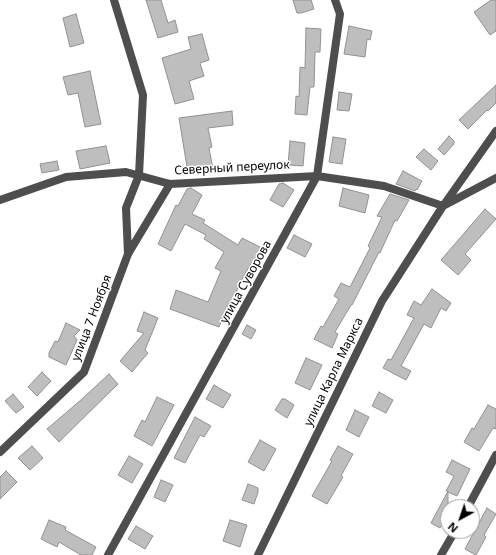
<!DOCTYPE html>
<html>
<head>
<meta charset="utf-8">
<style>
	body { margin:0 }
	#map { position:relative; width:496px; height:555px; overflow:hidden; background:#fff; font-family:"Noto Sans",sans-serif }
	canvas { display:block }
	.north { position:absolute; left:440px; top:499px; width:40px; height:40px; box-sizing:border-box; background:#fff; border:1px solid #999; border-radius:50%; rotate:220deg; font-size:11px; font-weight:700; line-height:16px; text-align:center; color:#000 }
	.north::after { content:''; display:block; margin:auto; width:14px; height:18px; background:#000; clip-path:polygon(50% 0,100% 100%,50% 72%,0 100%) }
</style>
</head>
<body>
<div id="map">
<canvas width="496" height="555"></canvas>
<div class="north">N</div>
</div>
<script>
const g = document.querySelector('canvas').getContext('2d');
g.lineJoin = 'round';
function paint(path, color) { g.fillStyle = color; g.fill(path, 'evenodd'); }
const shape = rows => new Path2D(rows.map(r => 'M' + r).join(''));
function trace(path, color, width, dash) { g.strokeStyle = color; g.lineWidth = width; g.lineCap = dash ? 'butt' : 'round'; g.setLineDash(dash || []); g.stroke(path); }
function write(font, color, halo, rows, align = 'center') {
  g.font = font + ' "Noto Sans",sans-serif'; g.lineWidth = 3; g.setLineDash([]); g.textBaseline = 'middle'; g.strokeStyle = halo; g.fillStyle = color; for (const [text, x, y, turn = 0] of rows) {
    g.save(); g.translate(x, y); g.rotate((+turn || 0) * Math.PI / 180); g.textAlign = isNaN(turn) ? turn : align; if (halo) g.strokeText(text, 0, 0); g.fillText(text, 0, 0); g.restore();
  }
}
const building = shape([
	[146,0,161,0,168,23,175,20,178,32,158,38,146,0],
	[293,0,311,0,314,9,301,13,297,13,293,0],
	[491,0,496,0,496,31,490,35,474,12,491,0],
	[76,14,84,43,70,47,63,18,76,14],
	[349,26,372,31,370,40,367,39,365,57,344,54,349,26],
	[306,28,321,29,320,52,315,52,314,87,310,87,307,115,295,114,296,96,299,97,300,67,305,68,306,28],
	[202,34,209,60,200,63,204,76,189,81,194,99,175,104,162,58,191,49,188,37,202,34],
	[90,71,101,124,85,127,78,93,68,95,63,77,90,71],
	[496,85,496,103,488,111,487,110,468,129,459,120,496,85],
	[339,92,352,94,349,111,337,110,339,92],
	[232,111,233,125,208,128,212,147,209,148,213,169,188,173,179,118,232,111],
	[449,136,454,141,454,144,444,155,438,149,449,136],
	[333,137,346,139,342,164,329,162,333,137],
	[290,141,305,143,303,166,288,165,290,141],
	[106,146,110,163,80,169,76,151,106,146],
	[424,149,438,161,431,170,416,157,424,149],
	[57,161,59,170,42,173,40,164,57,161],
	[403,171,422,181,417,190,416,189,415,191,396,184,403,171],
	[283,183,294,190,283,207,270,200,279,184,283,183],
	[191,188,202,195,192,214,205,220,203,223,238,245,242,238,262,248,254,263,252,262,241,281,231,304,229,303,219,327,170,309,176,290,208,302,221,271,215,268,224,252,204,239,206,235,185,224,171,251,158,244,176,205,178,206,187,189,191,188],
	[343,188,369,195,365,213,339,206,343,188],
	[390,194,409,200,397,221,395,220,380,253,379,252,352,305,351,305,335,332,338,334,332,348,314,339,321,326,323,327,339,299,334,296,341,283,350,287,370,248,368,246,382,217,377,216,390,194],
	[485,209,496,219,465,254,471,260,458,275,441,260,485,209],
	[294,235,312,244,305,257,287,248,294,235],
	[432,289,451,303,446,311,441,308,431,328,424,324,401,366,411,371,406,380,383,368,388,359,391,360,414,318,407,315,414,301,421,305,432,289],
	[144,312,158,318,145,350,148,353,132,372,120,361,144,333,137,331,144,312],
	[66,323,80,330,74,336,77,340,66,365,49,357,49,353,55,341,58,342,66,323],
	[247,325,256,330,251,339,242,334,247,325],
	[306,358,322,365,310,390,295,383,306,358],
	[42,372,51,381,37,396,28,387,42,372],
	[109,374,118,384,59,442,47,429,82,399,109,374],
	[214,385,231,395,223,408,206,399,214,385],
	[379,392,393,400,386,413,372,406,379,392],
	[13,394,24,407,16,413,5,401,13,394],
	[157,397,174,405,152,446,134,436,142,420,145,422,157,397],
	[282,399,285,399,294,405,287,418,275,410,282,399],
	[488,405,496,409,496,429,493,428,479,451,464,442,472,428,474,429,488,405],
	[355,410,369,417,359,437,346,430,355,410],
	[195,417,211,426,204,437,200,435,185,463,174,458,195,417],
	[260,440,276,449,264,471,248,462,260,440],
	[32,446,43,458,30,470,18,458,32,446],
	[338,446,353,454,341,476,343,477,327,504,312,496,332,461,330,460,338,446],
	[129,456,143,464,132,483,118,475,129,456],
	[452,460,470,469,457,496,448,492,448,514,440,528,431,523,448,491,446,491,454,476,446,472,452,460],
	[6,471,17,482,0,499,0,477,6,471],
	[161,480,173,485,165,502,154,497,161,480],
	[248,484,258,488,258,492,254,504,242,500,248,484],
	[487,508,496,514,484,535,486,537,476,555,465,549,487,508],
	[49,520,66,527,65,530,96,547,92,555,81,555,59,542,57,547,41,539,49,520],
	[230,520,247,525,240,547,223,541,230,520],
	[136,526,153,536,145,549,128,539,136,526]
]);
paint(building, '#bebebe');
trace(building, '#929292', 1);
trace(shape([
	[114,0,143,95,139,175,126,208,128,254],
	[0,200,66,177,126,172,170,184,317,176,384,186,443,206,496,178],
	[0,452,84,372,128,254,170,184],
	[468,507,496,455],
	[108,555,317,176,340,14,335,0],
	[258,555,382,301,443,206,496,131],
	[441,555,455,531]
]), '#4e4e4e', 8);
write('12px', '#000', '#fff', [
	["Северный переулок",232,168,-3],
	["улица Суворова",246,282,-61],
	["улица 7 Ноября",92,318,-69],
	["улица Карла Маркса",334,372,-64]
]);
</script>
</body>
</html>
